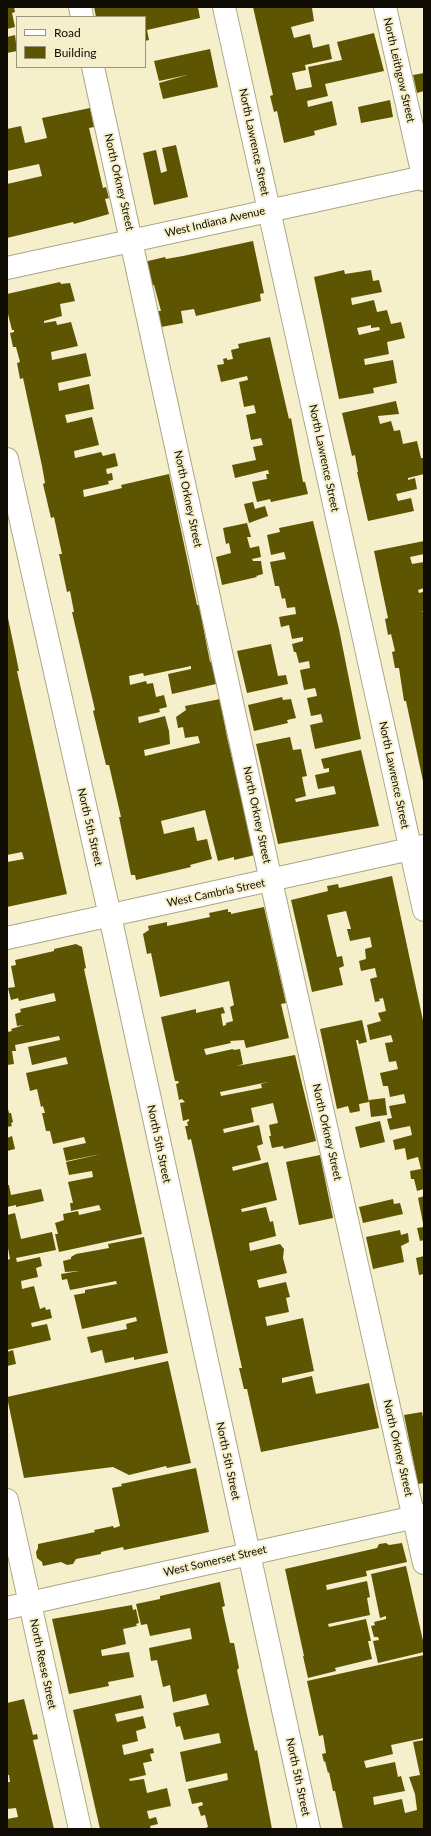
<!DOCTYPE html>
<html>
<head>
<meta charset="utf-8">
<style>
	body { margin:0 }
	#map { position:relative; width:431px; height:1836px; overflow:hidden; background:#f5f0cb; font-family:Lato,sans-serif }
	canvas { display:block }
	.frame { position:absolute; inset:0; border:8px solid #0e0c02; pointer-events:none }
	.legend { position:absolute; left:16px; top:16px; width:130px; height:52px; box-sizing:border-box; background:#f5f0cb; border:1px solid #99957b; margin:0; padding:5px 7px; list-style:none; font-size:12px; color:#0e0c02 }
	.legend li { display:flex; align-items:center; gap:8px; height:20px }
	.legend b { width:20px; border:1px solid #99957b }
</style>
</head>
<body>
<div id="map">
<canvas width="431" height="1836"></canvas>
<div class="frame"></div>
<ul class="legend">
<li><b style="height:5px;background:#fff"></b>Road</li>
<li><b style="height:11px;background:#5e5502"></b>Building</li>
</ul>
</div>
<script>
const g = document.querySelector('canvas').getContext('2d');
g.lineJoin = 'round';
function paint(path, color) { g.fillStyle = color; g.fill(path, 'evenodd'); }
const shape = rows => new Path2D(rows.map(r => 'M' + r).join(''));
function trace(path, color, width, dash) { g.strokeStyle = color; g.lineWidth = width; g.lineCap = dash ? 'butt' : 'round'; g.setLineDash(dash || []); g.stroke(path); }
function write(font, color, halo, rows, align = 'center') {
  g.font = font + ' Lato,sans-serif'; g.lineWidth = 4; g.setLineDash([]); g.textBaseline = 'middle'; g.strokeStyle = halo; g.fillStyle = color; for (const [text, x, y, turn = 0] of rows) {
    g.save(); g.translate(x, y); g.rotate((+turn || 0) * Math.PI / 180); g.textAlign = isNaN(turn) ? turn : align; if (halo) g.strokeText(text, 0, 0); g.fillText(text, 0, 0); g.restore();
  }
}
paint(shape([
	[7,7,14,7,15,12,12,13,15,27,7,29],
	[94,7,198,7,200,18,147,30,149,40,145,41,145,17,96,17],
	[253,7,312,8,314,21,291,27,294,38,310,34,313,48,329,44,332,59,305,65,306,70,292,73,296,90,312,87,308,67,342,60,337,42,374,33,384,71,325,84,328,96,307,101,308,107,332,101,337,125,314,131,315,135,284,143,277,111,274,112,270,96,273,95],
	[15,35,17,51,7,53,7,37],
	[210,49,218,87,163,99,159,83,187,75,159,81,154,61],
	[424,73,424,91,417,93,413,75],
	[390,100,393,117,361,123,358,107],
	[90,108,94,127,89,128,103,188,106,187,109,198,105,199,109,214,74,224,73,222,7,238,7,184,42,176,39,164,7,171,7,129,21,126,25,143,47,138,42,118],
	[176,145,188,197,154,205,143,153,156,150,161,173,167,171,162,148],
	[253,241,264,293,260,294,261,301,196,316,194,309,181,311,183,323,161,327,158,311,161,311,154,285,151,286,146,264,148,261,165,257,166,259,183,256],
	[344,270,345,274,371,270,373,281,379,280,382,292,351,298,352,305,374,300,377,312,387,310,391,324,401,322,405,338,387,342,389,354,364,359,365,365,393,360,397,383,373,388,374,393,339,399,314,277],
	[371,325,371,328,379,327,380,330,359,335,357,328],
	[60,282,61,284,70,283,75,301,60,304,62,316,44,321,44,323,56,321,57,325,71,322,78,346,51,352,52,360,86,353,91,376,58,383,59,391,89,384,94,409,65,415,67,423,92,417,99,445,74,451,75,458,101,452,103,456,115,453,118,466,106,469,107,474,112,473,113,480,108,481,109,484,83,490,84,497,122,488,121,485,169,474,197,605,199,605,210,662,212,661,216,684,172,694,168,674,191,669,191,666,144,676,143,673,129,676,130,685,146,681,147,684,153,683,156,697,164,695,167,707,159,709,160,712,138,717,139,723,165,716,169,731,170,744,144,750,145,756,200,743,198,736,185,738,183,727,178,728,176,717,186,710,185,706,220,699,227,737,255,855,234,860,234,857,218,861,205,810,161,821,164,834,194,827,197,841,207,839,212,859,190,865,191,867,136,880,135,875,131,875,119,817,121,817,109,765,106,765,93,711,95,710,72,612,74,612,70,591,67,592,59,554,62,554,54,517,51,518,43,484,45,483,42,466,23,378,20,379,17,363,20,362,16,347,13,347,10,333,14,332,14,330,12,330,7,310,7,294],
	[270,337,289,419,291,418,303,482,305,482,308,494,271,502,270,499,257,502,252,482,267,479,266,474,269,474,268,470,235,478,232,465,256,460,253,447,263,445,261,438,251,440,246,415,256,413,254,405,244,407,239,382,248,380,247,376,221,382,217,365,224,364,223,359,227,358,227,360,233,359,231,350,239,348,238,344],
	[396,401,399,414,378,416,380,424,391,421,394,431,400,430,403,444,417,441,421,458,424,458,424,474,408,478,408,480,415,478,417,489,396,494,398,501,411,498,414,511,368,521,357,472,358,472,355,455,352,456,342,413],
	[253,502,255,509,265,506,268,516,249,523,244,504],
	[313,521,339,629,361,739,315,749,310,725,323,722,321,714,311,716,307,698,317,696,316,691,315,688,304,690,300,670,310,668,309,661,299,663,296,652,294,652,292,644,303,641,303,637,292,639,289,625,281,627,279,617,296,614,295,607,287,608,285,598,282,599,279,586,275,586,270,562,286,559,284,552,271,555,267,535,280,532,279,528],
	[247,523,251,537,247,537,250,548,259,546,261,557,252,559,253,561,261,561,263,574,256,576,257,577,222,585,216,557,231,553,229,543,226,544,223,528],
	[424,541,424,554,410,557,412,564,424,562,424,588,418,590,419,593,423,592,424,595,424,611,422,611,424,613,423,781,406,701,404,701,399,668,395,668,392,652,395,651,391,634,388,635,385,619,388,618,374,551],
	[8,618,19,671,17,671,67,894,7,907,7,862,24,859,22,852,7,855],
	[271,644,278,676,286,675,288,684,247,693,237,651],
	[282,697,283,700,291,699,296,718,287,720,288,723,254,731,248,705],
	[290,737,293,750,301,749,307,776,302,777,306,796,295,799,296,802,336,794,334,786,318,789,315,775,329,772,329,768,324,769,321,759,361,750,379,826,278,844,256,744],
	[392,876,424,1025,424,1189,417,1191,414,1179,411,1179,410,1171,421,1169,418,1157,407,1160,405,1148,395,1150,393,1140,412,1135,410,1126,390,1130,387,1119,392,1118,389,1106,406,1103,404,1094,390,1097,388,1086,383,1086,380,1073,398,1069,396,1061,389,1062,387,1053,385,1043,393,1042,391,1035,370,1040,367,1025,381,1021,378,1013,386,1011,383,998,379,999,380,1001,375,1002,370,979,377,977,375,968,361,971,359,961,366,959,365,949,372,947,370,937,350,941,347,929,351,929,346,911,327,915,337,957,342,956,344,966,339,968,343,985,312,992,291,900,328,891,327,886,338,884,339,888],
	[264,907,286,1003,281,1004,289,1038,246,1048,244,1040,230,1041,231,1043,204,1049,206,1055,233,1049,234,1050,240,1049,243,1064,237,1066,295,1055,316,1141,284,1149,283,1146,272,1148,269,1136,271,1136,269,1125,278,1123,273,1103,251,1108,254,1122,223,1129,224,1133,259,1125,263,1144,257,1146,261,1160,232,1167,233,1171,268,1162,277,1200,241,1209,242,1212,266,1207,270,1222,273,1221,276,1236,249,1243,250,1251,280,1244,284,1249,283,1258,287,1273,257,1280,259,1288,286,1282,290,1297,286,1298,289,1312,265,1317,266,1321,267,1326,303,1318,314,1371,282,1378,282,1383,312,1376,316,1394,369,1383,379,1428,261,1452,247,1389,244,1389,239,1368,242,1368,191,1139,188,1140,185,1126,188,1126,187,1122,189,1121,189,1119,183,1121,180,1103,185,1102,182,1099,179,1100,176,1084,179,1083,178,1081,175,1081,161,1017,196,1009,196,1013,223,1007,225,1013,221,1014,223,1026,226,1025,226,1023,233,1021,230,1007,234,1005,229,981,160,997,151,953,147,954,143,934,149,930,148,926,167,922,167,926,210,917,209,913,228,909,228,912,231,912,231,914],
	[268,1082,261,1084,262,1088,221,1096,220,1092],
	[76,944,82,947,86,968,84,969,142,1234,59,1252,55,1234,58,1234,55,1223,64,1220,63,1214,78,1211,79,1215,101,1210,99,1205,71,1211,70,1203,73,1203,68,1182,93,1177,92,1171,69,1175,66,1162,101,1154,66,1161,63,1148,86,1143,84,1137,53,1144,50,1131,46,1131,42,1113,45,1113,43,1106,41,1107,37,1089,30,1091,26,1073,68,1064,66,1057,32,1065,28,1047,60,1040,59,1036,15,1045,16,1051,12,1051,14,1064,7,1065,7,1032,12,1031,11,1029,24,1025,17,1026,15,1014,21,1012,20,1009,56,1001,54,993,19,1001,18,998,11,1000,8,988,15,987,11,966,16,965,15,960,54,951,54,949],
	[362,1020,367,1042,359,1044,358,1040,356,1040,369,1102,359,1104,360,1111,350,1113,348,1106,337,1109,320,1029],
	[385,1098,387,1115,371,1117,369,1100],
	[7,1105,9,1113,11,1113,13,1122,11,1123,12,1126,7,1127],
	[380,1121,385,1142,360,1148,355,1127],
	[12,1136,15,1149,7,1151,7,1138],
	[320,1155,333,1218,299,1225,286,1162],
	[7,1185,9,1185,11,1195,41,1189,44,1201,16,1207,16,1205,7,1207],
	[424,1196,424,1223,423,1223,418,1198],
	[393,1199,394,1204,400,1203,403,1214,363,1223,359,1207],
	[15,1213,21,1239,52,1232,56,1250,16,1258,17,1262,40,1257,42,1266,36,1268,38,1277,21,1281,22,1289,34,1286,40,1309,45,1307,46,1310,50,1309,52,1318,31,1323,32,1327,47,1324,51,1340,7,1350,7,1260,10,1259,7,1243,7,1215],
	[424,1227,424,1240,420,1241,417,1228],
	[400,1230,401,1235,408,1233,409,1242,401,1246,404,1262,373,1269,366,1237],
	[144,1237,168,1353,134,1360,134,1357,105,1363,102,1350,91,1353,87,1337,127,1329,126,1324,137,1321,136,1317,82,1329,74,1295,85,1293,85,1290,117,1284,116,1281,70,1290,67,1279,62,1280,61,1274,79,1271,65,1272,63,1261,71,1259,71,1257,76,1254,109,1248,108,1244],
	[424,1256,424,1274,419,1275,416,1258],
	[13,1350,16,1364,7,1366,7,1352],
	[168,1361,191,1463,167,1468,166,1466,129,1475,113,1467,24,1478,7,1397],
	[422,1412,424,1423,424,1483,418,1484,404,1415],
	[196,1468,209,1532,124,1550,123,1547,101,1552,101,1554,76,1559,73,1564,67,1565,61,1562,43,1566,42,1562,37,1558,36,1552,38,1548,38,1544,95,1532,94,1530,113,1526,114,1528,120,1526,112,1488,122,1486,121,1484],
	[386,1543,389,1545,402,1543,407,1562,366,1571,367,1576,326,1585,327,1590,367,1581,370,1597,367,1598,370,1615,328,1624,329,1627,366,1619,371,1641,368,1641,372,1659,335,1668,336,1671,308,1678,303,1656,304,1656,285,1569,377,1548,379,1544],
	[406,1566,424,1645,424,1652,378,1663,373,1641,379,1640,378,1637,374,1637,371,1626,375,1625,374,1622,386,1619,386,1616,380,1618,371,1574],
	[220,1582,225,1606,222,1607,230,1643,234,1643,239,1668,237,1670,255,1751,257,1750,272,1829,203,1829,208,1827,205,1815,201,1816,198,1807,203,1805,202,1802,192,1804,188,1789,228,1780,227,1773,186,1782,180,1752,221,1743,219,1733,184,1740,180,1726,176,1727,173,1713,209,1705,206,1694,173,1702,170,1685,163,1687,157,1660,151,1661,149,1648,192,1639,190,1628,150,1636,147,1624,141,1625,136,1604,160,1599,160,1596],
	[132,1605,133,1610,136,1609,139,1623,136,1624,137,1626,123,1629,126,1644,101,1650,102,1656,129,1652,134,1677,108,1682,109,1686,69,1694,52,1619],
	[424,1655,424,1738,391,1745,393,1754,364,1761,366,1768,395,1762,398,1777,401,1776,405,1791,373,1797,374,1805,402,1799,405,1813,417,1810,415,1794,409,1777,420,1775,413,1742,424,1740,424,1828,343,1829,335,1791,333,1791,329,1772,328,1773,325,1761,324,1762,322,1754,326,1753,323,1735,319,1736,307,1681],
	[141,1695,144,1708,115,1714,117,1722,143,1716,146,1728,136,1731,138,1741,122,1745,124,1755,153,1748,154,1753,150,1754,152,1761,143,1763,146,1775,129,1779,130,1781,144,1779,147,1793,167,1788,171,1806,147,1811,149,1819,156,1817,158,1824,150,1826,151,1829,100,1829,73,1710],
	[24,1699,33,1735,37,1734,38,1739,33,1740,54,1829,7,1829,7,1819,18,1817,16,1808,7,1809,7,1782,10,1782,9,1775,7,1775,7,1703]
]), '#5e5502');
const minor = shape([
	[80,7,82,17],
	[224,7,424,910],
	[385,7,424,180],
	[93,67,271,881,424,1563],
	[7,268,424,177],
	[7,459,110,916,309,1829],
	[7,938,424,846],
	[7,1500,80,1829],
	[7,1608,424,1515]
]);
trace(minor, '#aca784', 24);
trace(minor, '#fff', 22);
write('11px', '#0e0c02', '#f5f0cb', [
	["North Leithgow Street",399,70,77],
	["North Lawrence Street",254,142,78],
	["North Orkney Street",119,182,77],
	["West Indiana Avenue",215,222,-13],
	["North Lawrence Street",324,458,78],
	["North Orkney Street",188,499,78],
	["North Lawrence Street",394,775,78],
	["North Orkney Street",257,815,78],
	["North 5th Street",90,827,77],
	["West Cambria Street",216,893,-12],
	["North Orkney Street",327,1132,77],
	["North 5th Street",159,1144,78],
	["North Orkney Street",398,1448,77],
	["North 5th Street",228,1461,78],
	["West Somerset Street",215,1561,-13],
	["North Reese Street",43,1664,78],
	["North 5th Street",298,1777,78]
]);
</script>
</body>
</html>
